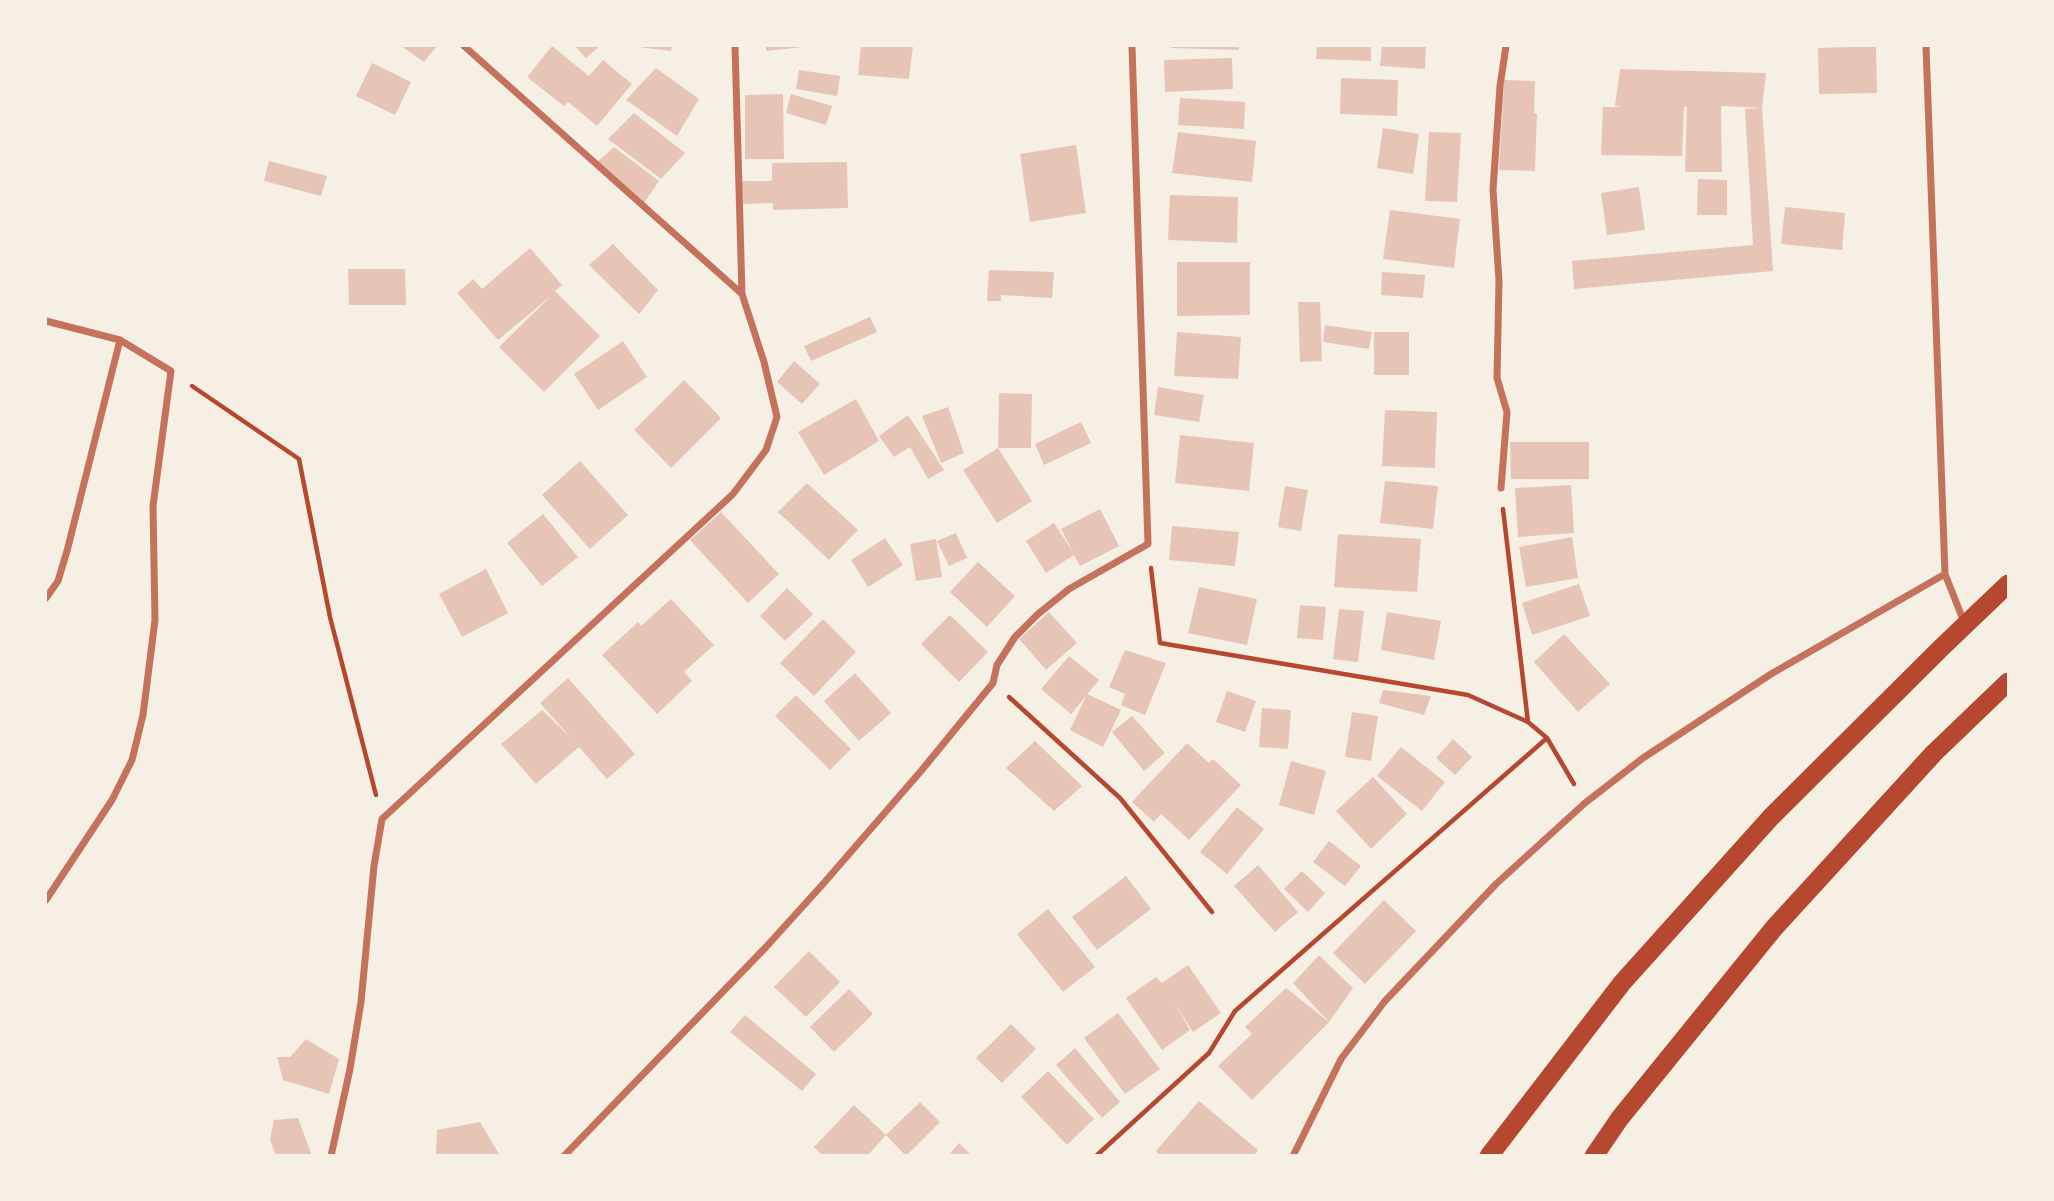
<!DOCTYPE html>
<html>
<head>
<meta charset="utf-8">
<style>
	body { margin:0 }
	#map { position:relative; width:2054px; height:1201px; overflow:hidden; background:#f6efe4; font-family:Ubuntu,sans-serif }
	canvas { display:block }
	.frame { position:absolute; inset:0; border:47px solid #f6efe4; pointer-events:none }
</style>
</head>
<body>
<div id="map">
<canvas width="2054" height="1201"></canvas>
<div class="frame"></div>
</div>
<script>
const g = document.querySelector('canvas').getContext('2d');
g.lineJoin = 'round';
function paint(path, color) { g.fillStyle = color; g.fill(path, 'evenodd'); }
const shape = rows => new Path2D(rows.map(r => 'M' + r).join(''));
function trace(path, color, width, dash) { g.strokeStyle = color; g.lineWidth = width; g.lineCap = dash ? 'butt' : 'round'; g.setLineDash(dash || []); g.stroke(path); }
paint(shape([
	[401,46,437,46,424,62],
	[552,46,589,76,603,60,632,84,597,126,568,102,564,106,527,77],
	[575,46,600,46,586,58],
	[638,46,672,46,671,51,638,47],
	[766,46,803,46,803,47,766,51],
	[861,46,913,46,909,79,858,75],
	[1171,46,1239,46,1239,50,1171,48],
	[1317,46,1371,46,1371,61,1316,59],
	[1382,46,1426,46,1425,69,1380,66],
	[1876,46,1877,93,1819,94,1818,48],
	[1232,58,1233,89,1165,92,1164,60],
	[372,63,411,82,395,115,356,96],
	[656,68,699,99,677,136,626,100],
	[1620,69,1766,73,1762,108,1773,271,1574,289,1572,261,1753,245,1745,109,1762,108,1721,106,1722,172,1685,172,1687,107,1684,107,1682,156,1601,155,1603,107,1623,107,1615,106],
	[799,70,840,76,837,96,796,89],
	[1341,78,1398,80,1397,116,1340,114],
	[1504,80,1535,81,1534,113,1537,114,1535,171,1499,170],
	[783,94,784,159,745,159,745,95],
	[791,94,832,106,826,125,786,113],
	[1180,98,1245,102,1244,129,1178,125],
	[634,113,685,153,661,179,608,139],
	[1383,128,1419,134,1413,174,1377,168],
	[1178,132,1256,141,1252,182,1172,173],
	[1429,132,1461,133,1457,202,1425,201],
	[1076,145,1086,213,1030,222,1020,154],
	[614,147,659,181,644,203,597,162],
	[269,161,327,176,321,196,264,181],
	[847,162,848,208,773,210,773,203,743,204,742,181,772,181,772,163],
	[1698,179,1727,180,1727,215,1697,215],
	[1639,187,1645,230,1607,235,1601,193],
	[1170,195,1238,197,1237,243,1168,240],
	[1785,207,1845,213,1842,250,1781,244],
	[1390,210,1460,219,1454,268,1383,259],
	[613,244,658,290,639,314,589,265],
	[530,248,562,285,555,291,600,336,544,392,499,347,551,296,498,340,457,293,473,279,482,289],
	[1177,262,1250,262,1250,315,1177,316],
	[348,269,405,269,406,305,349,305],
	[989,270,1054,272,1052,298,1001,295,1001,301,987,301],
	[1382,272,1425,275,1423,298,1381,295],
	[1298,302,1320,302,1322,361,1300,362],
	[870,317,877,332,811,361,804,346],
	[1325,325,1372,332,1369,349,1323,342],
	[1177,332,1241,337,1238,379,1174,376],
	[1374,332,1409,332,1409,375,1374,375],
	[623,341,647,377,598,410,574,374],
	[794,361,820,384,802,404,777,382],
	[684,380,721,418,671,468,634,430],
	[1158,387,1204,395,1199,422,1154,415],
	[999,393,1032,394,1031,448,998,448],
	[856,399,879,441,824,475,798,432],
	[948,407,964,453,941,463,922,416],
	[1385,410,1437,412,1435,468,1382,466],
	[908,415,944,470,928,479,910,447,894,457,879,436],
	[1081,422,1091,443,1044,465,1035,444],
	[1180,435,1254,443,1249,491,1175,483],
	[1510,442,1589,442,1589,479,1511,479],
	[998,448,1032,501,997,523,963,470],
	[580,461,628,515,590,549,542,495],
	[1385,481,1438,486,1433,529,1380,523],
	[807,483,858,530,829,560,778,512],
	[1571,485,1574,533,1518,537,1515,488],
	[1285,486,1308,490,1301,531,1278,527],
	[1100,509,1119,546,1080,566,1074,555,1046,573,1026,541,1054,523,1073,552,1061,529],
	[721,512,779,574,748,603,690,540],
	[543,514,578,557,542,586,507,543],
	[1172,526,1239,532,1235,566,1169,560],
	[956,533,967,558,949,566,937,541],
	[1338,534,1421,539,1417,592,1334,587],
	[1572,537,1578,578,1526,587,1519,547],
	[885,538,903,565,868,587,851,560],
	[936,539,942,577,916,581,910,544],
	[978,562,1015,596,987,627,950,592],
	[486,569,508,613,462,637,439,594],
	[1579,584,1590,616,1532,635,1522,603],
	[1199,587,1257,599,1247,645,1188,633],
	[787,588,813,614,785,641,760,616],
	[671,599,714,645,684,672,692,681,657,714,602,655,638,622,641,626],
	[1300,605,1326,607,1323,640,1297,638],
	[1339,609,1364,611,1358,662,1333,659],
	[1049,612,1077,643,1046,670,1019,639],
	[1387,612,1441,621,1434,660,1381,650],
	[950,615,988,652,959,682,921,644],
	[823,619,856,652,814,696,780,663],
	[1564,634,1610,684,1578,712,1534,662],
	[1125,650,1166,663,1145,715,1121,705,1125,694,1109,687],
	[1069,656,1099,680,1071,714,1041,689],
	[855,673,891,713,859,741,824,701],
	[568,678,635,754,607,779,579,747,536,784,501,744,542,710,571,738,540,703],
	[1383,690,1431,696,1424,715,1379,703],
	[1227,691,1256,701,1245,732,1216,722],
	[1087,694,1121,710,1103,747,1070,730],
	[796,695,851,749,830,770,775,716],
	[1262,708,1291,710,1288,749,1259,747],
	[1352,712,1378,716,1371,761,1345,757],
	[1132,716,1165,753,1144,771,1112,732],
	[1453,739,1472,757,1455,775,1436,758],
	[1035,741,1082,786,1054,811,1006,768],
	[1187,743,1209,763,1213,759,1241,785,1189,840,1161,814,1154,822,1132,802],
	[1401,747,1445,782,1422,811,1377,776],
	[1291,761,1326,771,1314,815,1279,805],
	[1373,777,1407,814,1371,849,1336,811],
	[1237,807,1264,829,1227,874,1200,852],
	[1329,841,1361,866,1345,886,1313,862],
	[1258,865,1298,912,1275,932,1234,886],
	[1302,871,1325,893,1308,912,1284,889],
	[1126,876,1151,909,1097,950,1072,917],
	[1384,900,1416,931,1365,984,1333,953],
	[1048,909,1095,967,1063,992,1017,934],
	[809,951,840,982,806,1017,774,987],
	[1319,955,1353,988,1329,1022,1252,1100,1218,1066,1252,1034,1245,1027,1286,988,1329,1022,1293,983],
	[1188,965,1221,1013,1193,1032,1174,1002,1190,1030,1162,1050,1126,998,1156,977,1162,983],
	[849,989,873,1014,834,1052,810,1027],
	[1118,1013,1160,1069,1125,1094,1084,1038],
	[745,1015,816,1074,802,1091,730,1032],
	[1011,1024,1036,1049,1002,1083,976,1058],
	[306,1039,339,1059,329,1094,283,1080,277,1057,290,1057],
	[1075,1048,1120,1102,1102,1118,1056,1065],
	[1048,1071,1094,1119,1067,1145,1021,1097],
	[1199,1101,1258,1150,1253,1156,1161,1156,1156,1151],
	[920,1102,940,1122,906,1156,886,1135],
	[854,1105,886,1135,867,1156,823,1156,814,1147],
	[298,1118,312,1156,276,1156,270,1140,274,1120],
	[480,1122,500,1156,436,1156,437,1130],
	[959,1143,972,1156,948,1156]
]), '#e6c5b7');
trace(shape([
	[192,386,299,459,330,617,376,795],
	[1503,509,1528,722,1547,738,1574,784],
	[1151,568,1160,643,1468,695,1528,722],
	[1009,697,1120,798,1212,912],
	[1096,1156,1209,1053,1235,1011,1547,738]
]), '#b5482f', 4.5);
trace(shape([
	[464,46,742,294],
	[1926,46,1945,574,1964,622],
	[46,321,120,340,171,371,153,506,155,620,143,715,132,760,112,800,46,900],
	[1501,488,1507,412,1497,378,1499,281,1493,190,1500,86,1506,46],
	[46,598,58,581,67,551,120,340],
	[331,1156,350,1069,361,1002,374,866,382,819,733,494,766,450,777,417,764,362,742,294,735,46],
	[564,1156,766,947,823,884,921,771,993,683,997,665,1015,637,1038,614,1069,589,1148,544,1132,46],
	[1293,1156,1341,1059,1385,1001,1496,884,1585,803,1643,758,1771,674,1945,574]
]), '#c5725c', 7);
trace(shape([
	[1489,1156,1622,983,1771,817,1941,648,2008,584],
	[1594,1156,1620,1118,1774,928,1934,753,2008,682]
]), '#b5482f', 19);
</script>
</body>
</html>
